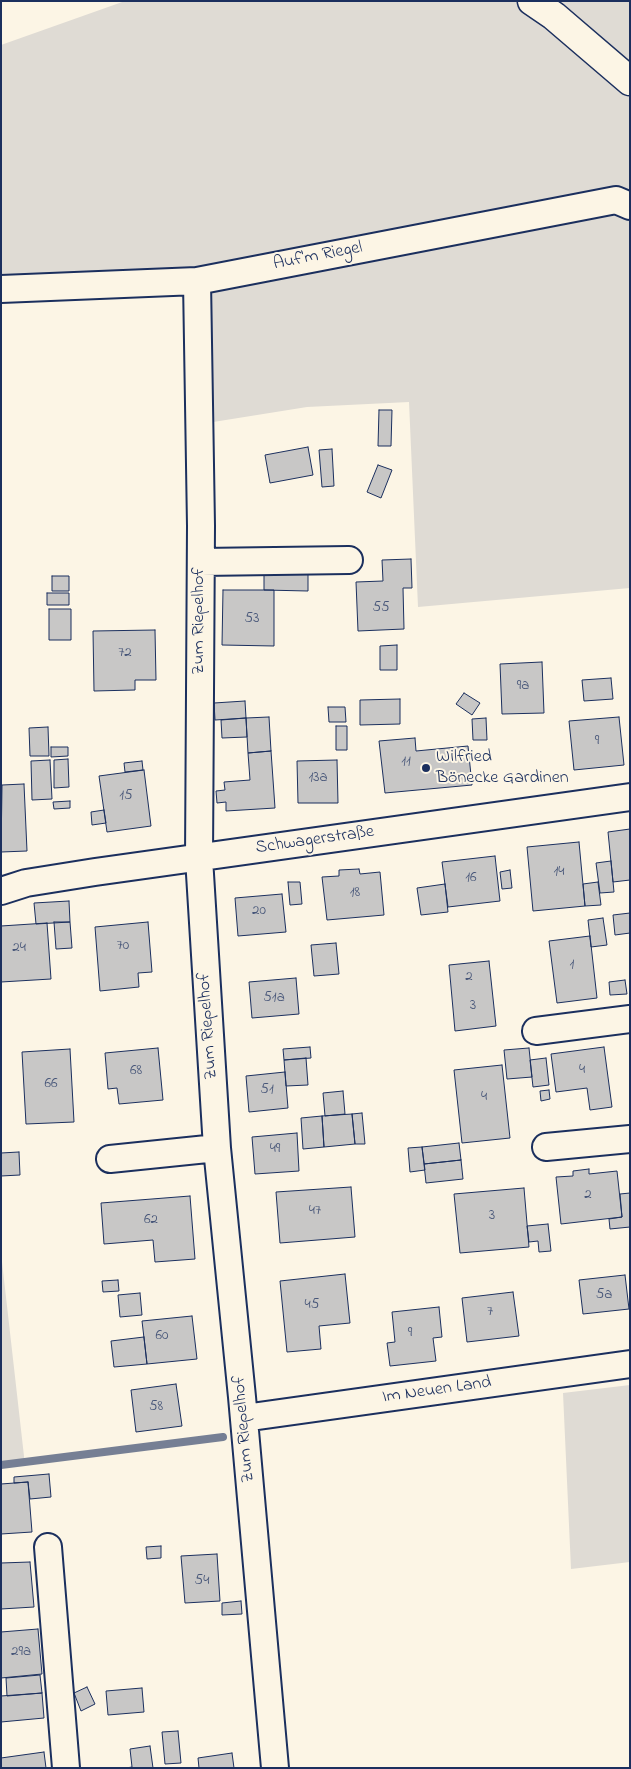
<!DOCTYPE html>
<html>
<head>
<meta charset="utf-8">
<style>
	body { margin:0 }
	#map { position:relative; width:631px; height:1769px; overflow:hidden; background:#fcf5e5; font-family:"Indie Flower",sans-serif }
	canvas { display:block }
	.frame { position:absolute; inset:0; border:2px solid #1b2f5e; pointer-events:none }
</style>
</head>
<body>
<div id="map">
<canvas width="631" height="1769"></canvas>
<div class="frame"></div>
</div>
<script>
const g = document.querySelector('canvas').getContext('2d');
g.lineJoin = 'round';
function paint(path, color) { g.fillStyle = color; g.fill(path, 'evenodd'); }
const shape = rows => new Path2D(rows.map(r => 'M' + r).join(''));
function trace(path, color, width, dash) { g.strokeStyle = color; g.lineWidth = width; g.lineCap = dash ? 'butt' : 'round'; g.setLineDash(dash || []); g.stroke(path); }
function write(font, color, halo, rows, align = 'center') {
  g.font = font + ' "Indie Flower",sans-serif'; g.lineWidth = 4; g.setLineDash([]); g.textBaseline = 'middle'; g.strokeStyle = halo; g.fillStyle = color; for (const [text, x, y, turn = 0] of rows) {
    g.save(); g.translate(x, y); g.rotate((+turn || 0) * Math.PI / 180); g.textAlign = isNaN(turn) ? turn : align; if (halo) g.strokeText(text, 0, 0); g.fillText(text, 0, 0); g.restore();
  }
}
paint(shape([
	[125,1,630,1,630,588,418,607,409,402,307,407,207,423,186,303,179,294,1,299,1,45],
	[1,1253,25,1465,1,1468],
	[630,1385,630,1562,571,1569,563,1393]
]), '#dfdbd4');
trace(shape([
	[1,1465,223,1437]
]), '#767f94', 8);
const building = shape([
	[379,410,392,410,391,446,378,446,379,410],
	[308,447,313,475,270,483,265,455,308,447],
	[332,449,334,486,322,487,319,450,332,449],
	[378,465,392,470,381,498,367,492,378,465],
	[411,559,412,588,403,588,404,629,358,631,356,582,383,581,382,560,411,559],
	[264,566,308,566,308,591,264,590,264,566],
	[52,576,69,576,69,591,52,591,52,576],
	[223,590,274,590,274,646,222,645,223,590],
	[47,593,69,593,69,605,47,605,47,593],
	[49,609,71,609,71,640,49,640,49,609],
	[155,630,156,680,135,680,135,690,94,691,93,631,155,630],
	[397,645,397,670,380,670,380,646,397,645],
	[542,662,544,713,502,714,500,664,542,662],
	[611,678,613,699,584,701,582,680,611,678],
	[464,693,480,703,472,715,456,704,464,693],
	[400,699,400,724,360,725,360,700,400,699],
	[245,701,246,718,215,720,214,703,245,701],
	[328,707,345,707,346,722,329,722,328,707],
	[269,717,271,751,248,753,246,718,269,717],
	[619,717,624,765,574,770,569,721,619,717],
	[246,718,247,737,222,738,221,720,246,718],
	[486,718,487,740,473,740,472,719,486,718],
	[336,726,347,726,347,750,336,750,336,726],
	[48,727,49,756,30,756,29,728,48,727],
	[415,738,416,751,468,746,472,785,385,793,379,741,415,738],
	[51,747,68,747,68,756,51,757,51,747],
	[271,751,275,808,226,811,226,802,217,803,216,791,225,790,224,782,250,780,248,753,271,751],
	[68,759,69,787,54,788,54,760,68,759],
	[50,760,52,799,32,800,31,761,50,760],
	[337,760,338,803,298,803,297,761,337,760],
	[142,761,143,770,125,772,124,763,142,761],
	[144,770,151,826,107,832,99,776,144,770],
	[24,784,27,851,1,852,2,785,24,784],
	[70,801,70,808,54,809,53,802,70,801],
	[104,810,106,823,92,825,91,812,104,810],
	[630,829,630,880,613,882,608,832,630,829],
	[579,842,585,906,533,911,527,847,579,842],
	[495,856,500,901,448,907,442,862,495,856],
	[611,861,614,892,600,893,596,863,611,861],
	[359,869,360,874,380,872,384,915,327,920,322,877,339,876,339,870,359,869],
	[510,870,512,888,502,889,500,872,510,870],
	[288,882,300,882,302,904,290,905,288,882],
	[598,882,601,905,585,906,583,884,598,882],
	[445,884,448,912,421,915,417,888,445,884],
	[282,894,286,932,238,936,235,898,282,894],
	[69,901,70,922,36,924,34,903,69,901],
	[630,913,630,933,615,935,613,915,630,913],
	[603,918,607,945,591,947,588,920,603,918],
	[54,922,70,922,72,948,56,949,54,922],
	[148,922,152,972,138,973,139,987,100,991,95,927,148,922],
	[47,923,51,979,1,982,1,926,47,923],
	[590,936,597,998,557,1003,549,941,590,936],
	[336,943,339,974,314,976,311,945,336,943],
	[489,961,496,1026,455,1031,449,965,489,961],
	[296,978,299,1014,252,1018,249,982,296,978],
	[625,980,627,994,610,995,609,982,625,980],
	[310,1047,311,1058,284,1060,283,1049,310,1047],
	[604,1047,612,1107,590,1110,587,1088,556,1092,551,1054,604,1047],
	[158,1048,163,1100,119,1104,117,1088,108,1089,105,1053,158,1048],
	[529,1048,532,1077,507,1079,504,1050,529,1048],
	[70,1049,74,1122,26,1124,22,1052,70,1049],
	[306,1058,308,1085,286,1086,284,1060,306,1058],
	[546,1058,549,1085,533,1087,530,1060,546,1058],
	[502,1065,510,1138,462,1143,454,1070,502,1065],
	[285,1072,288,1108,249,1112,246,1076,285,1072],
	[549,1090,550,1099,541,1101,540,1091,549,1090],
	[343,1091,345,1114,325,1116,323,1093,343,1091],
	[362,1113,365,1144,355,1144,352,1114,362,1113],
	[352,1114,355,1144,324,1147,322,1116,352,1114],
	[322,1116,324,1147,303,1149,301,1118,322,1116],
	[297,1133,299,1171,255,1174,252,1137,297,1133],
	[459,1143,461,1160,424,1164,422,1147,459,1143],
	[422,1147,425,1170,410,1172,408,1148,422,1147],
	[19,1152,20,1175,1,1176,1,1153,19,1152],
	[461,1160,463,1179,426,1183,424,1164,461,1160],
	[589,1169,589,1174,617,1171,622,1217,561,1224,556,1177,573,1176,573,1171,589,1169],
	[351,1187,355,1237,280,1243,276,1192,351,1187],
	[524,1188,529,1247,460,1253,454,1194,524,1188],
	[630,1193,630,1227,610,1229,609,1219,622,1217,620,1194,630,1193],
	[190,1196,195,1259,155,1262,153,1240,104,1244,101,1203,190,1196],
	[548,1224,551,1251,539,1252,538,1241,529,1242,527,1226,548,1224],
	[345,1274,350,1323,319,1326,321,1349,287,1352,280,1281,345,1274],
	[625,1275,629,1309,583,1314,579,1280,625,1275],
	[118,1280,119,1291,103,1292,102,1281,118,1280],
	[513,1292,519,1336,467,1342,462,1298,513,1292],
	[140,1293,142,1315,120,1317,118,1295,140,1293],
	[439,1307,442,1337,433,1338,436,1361,390,1366,387,1343,395,1342,392,1312,439,1307],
	[192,1316,197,1359,147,1364,142,1321,192,1316],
	[144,1337,147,1364,114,1367,111,1341,144,1337],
	[176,1384,182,1426,136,1432,131,1390,176,1384],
	[49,1474,51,1497,30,1499,28,1482,14,1483,14,1477,49,1474],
	[28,1482,32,1532,1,1534,1,1484,28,1482],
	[161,1546,161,1558,147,1559,146,1547,161,1546],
	[217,1554,220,1601,185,1603,181,1556,217,1554],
	[30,1562,34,1607,1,1609,1,1563,30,1562],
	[241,1601,242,1614,222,1615,222,1603,241,1601],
	[38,1629,42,1674,1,1678,1,1632,38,1629],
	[40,1675,42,1693,7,1696,6,1678,40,1675],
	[87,1687,95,1704,81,1711,74,1693,87,1687],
	[142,1688,144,1712,108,1715,106,1691,142,1688],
	[42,1693,44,1718,1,1722,1,1696,42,1693],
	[178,1731,181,1763,165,1764,162,1732,178,1731],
	[150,1746,153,1768,126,1768,132,1767,130,1749,150,1746],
	[44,1752,46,1768,1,1768,1,1758,44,1752],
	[232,1753,234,1768,199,1768,198,1758,232,1753]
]);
paint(building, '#c8c7c6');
trace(building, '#1b2f5e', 1);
const minor = shape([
	[197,281,201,526,199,858,217,1148,242,1397,275,1768],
	[1,289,197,281,616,200,630,206],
	[201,562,349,560],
	[1,891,26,883,95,872,630,797],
	[536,1031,630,1019],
	[546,1147,630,1139],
	[110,1159,217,1148],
	[244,1418,630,1364],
	[48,1547,66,1768]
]);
const highway = shape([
	[532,1,554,16,630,81]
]);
trace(minor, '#1b2f5e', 30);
trace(highway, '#1b2f5e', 31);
trace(minor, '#fcf5e5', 26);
trace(highway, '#fcf5e5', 28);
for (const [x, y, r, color] of [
	[426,768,5,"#1b2f5e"]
]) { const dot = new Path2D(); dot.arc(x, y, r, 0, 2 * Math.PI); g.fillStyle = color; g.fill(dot); trace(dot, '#fcf5e5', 2); }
write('15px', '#465578', null, [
	["55",381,609],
	["53",252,620],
	["72",125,654],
	["9a",523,687],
	["9",597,742],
	["11",406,763],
	["13a",318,779],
	["15",126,797],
	["14",559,873],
	["16",471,879],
	["18",355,894],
	["20",259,912],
	["70",123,947],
	["24",19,949],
	["1",572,966],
	["2",469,978],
	["51a",274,999],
	["3",473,1007],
	["4",582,1071],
	["68",136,1072],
	["66",51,1085],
	["51",267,1091],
	["4",484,1098],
	["49",275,1150],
	["2",588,1196],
	["47",315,1212],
	["3",492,1217],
	["62",151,1221],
	["5a",604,1296],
	["45",312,1306],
	["7",490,1313],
	["9",410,1334],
	["60",162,1337],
	["58",156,1408],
	["54",202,1582],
	["29a",21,1653]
]);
write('18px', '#1b2f5e', '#fcf5e5', [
	["Auf'm Riegel",318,257,-11],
	["Zum Riepelhof",200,621,-90],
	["Schwagerstraße",315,841,-8],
	["Zum Riepelhof",209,1026,-94],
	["Im Neuen Land",437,1391,-8],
	["Zum Riepelhof",245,1429,-95]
]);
write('18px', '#1b2f5e', '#fcf5e5', [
	["Wilfried",436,758],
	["Bönecke Gardinen",436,779]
], 'left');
</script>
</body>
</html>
